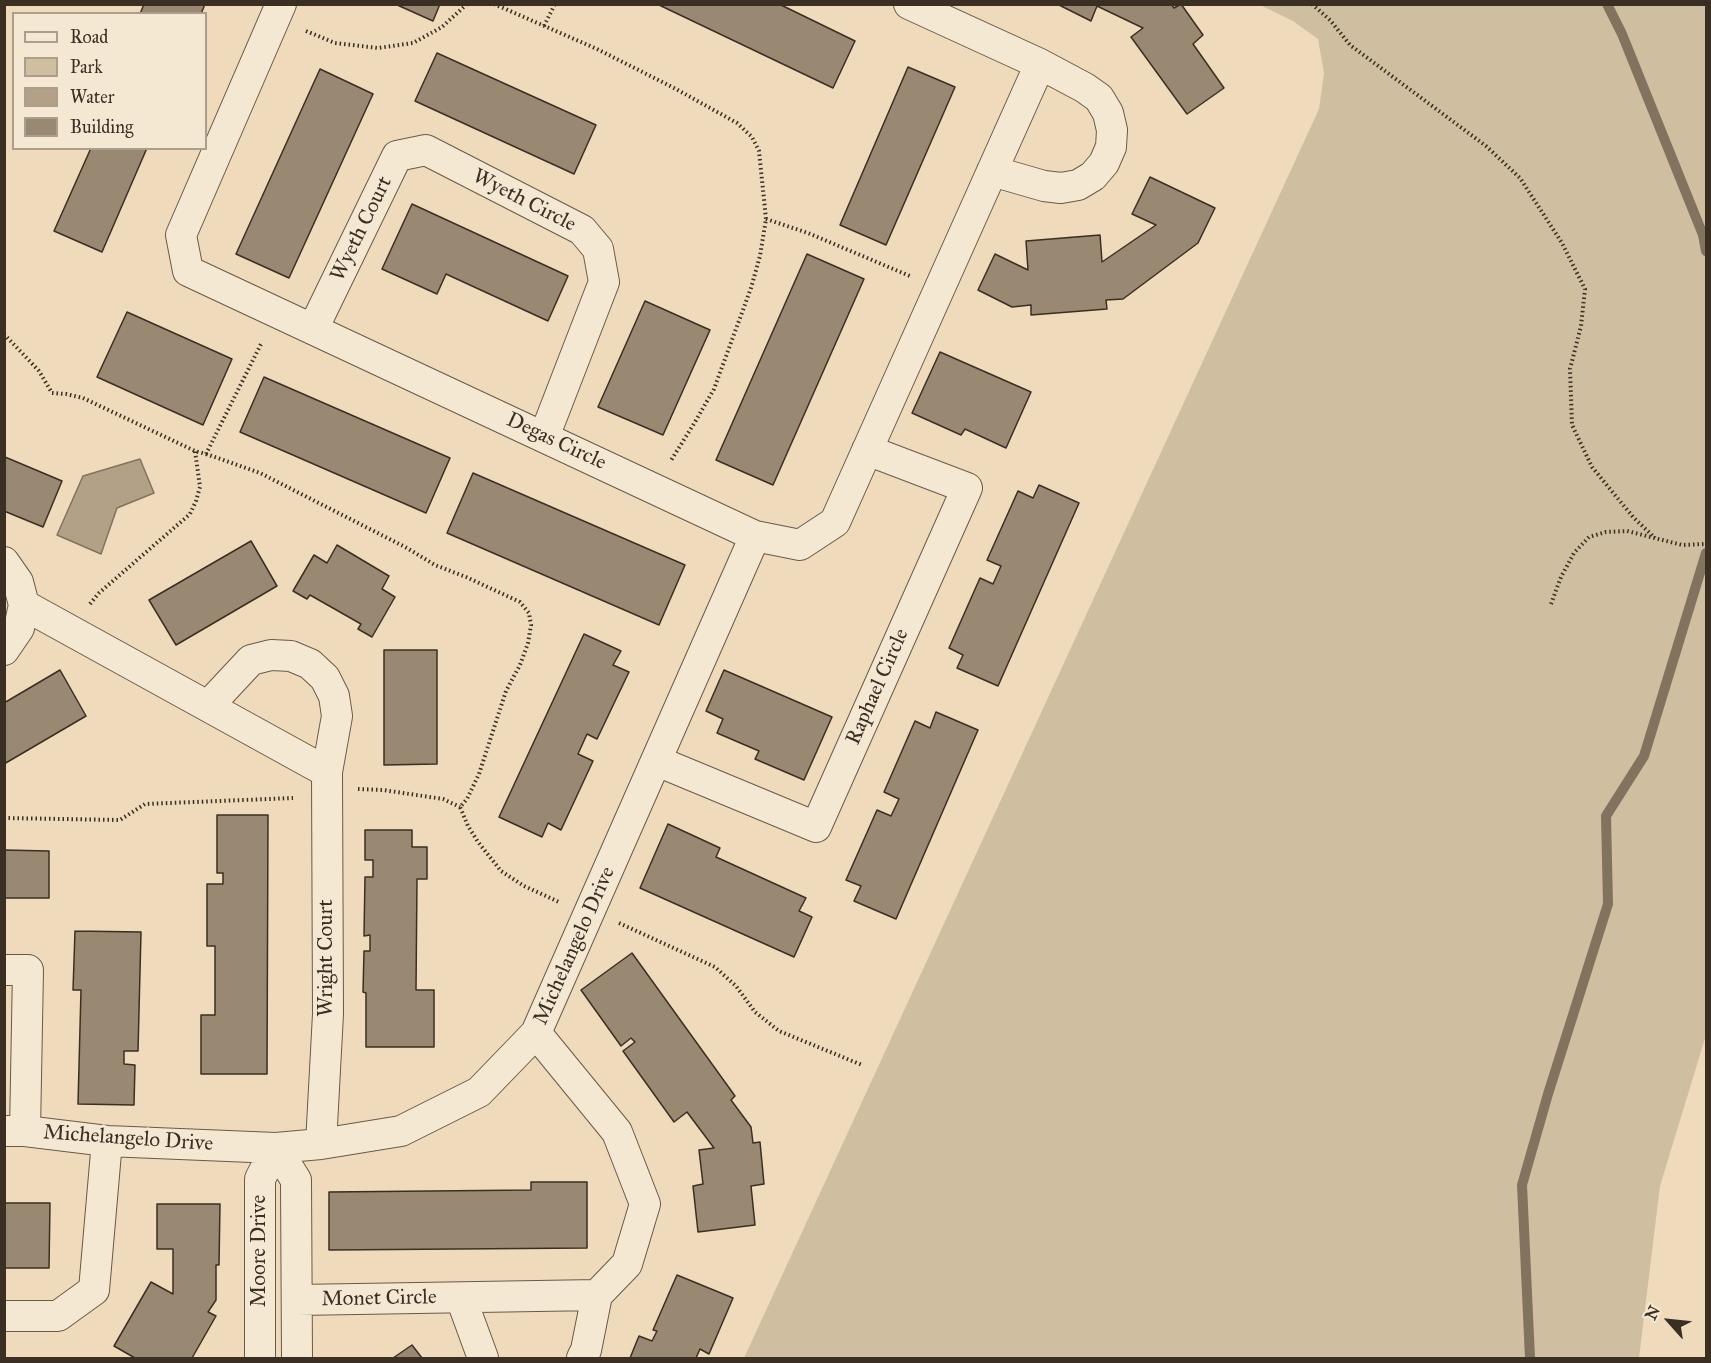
<!DOCTYPE html>
<html>
<head>
<meta charset="utf-8">
<style>
	body { margin:0 }
	#map { position:relative; width:1711px; height:1363px; overflow:hidden; background:#efdbbb; font-family:"IM FELL Great Primer",serif }
	canvas { display:block }
	.frame { position:absolute; inset:0; border:6px solid #3b2f23; pointer-events:none }
	.legend { position:absolute; left:12px; top:12px; width:195px; height:138px; box-sizing:border-box; background:#f5e8d3; border:2px solid #ab9e8d; margin:0; padding:8px 10px; list-style:none; font-size:18px; color:#3b2f23 }
	.legend li { display:flex; align-items:center; gap:12px; height:30px }
	.legend b { width:30px; border:2px solid #ab9e8d }
	.north { position:absolute; left:1639px; top:1291px; width:60px; height:60px; -webkit-text-stroke:4px #f5e8d3; paint-order:stroke; rotate:297deg; font-size:16px; font-weight:700; line-height:24px; text-align:center; color:#3b2f23 }
	.north::after { content:''; display:block; margin:auto; width:21px; height:27px; background:#3b2f23; clip-path:polygon(50% 0,100% 100%,50% 72%,0 100%) }
</style>
</head>
<body>
<div id="map">
<canvas width="1711" height="1363"></canvas>
<div class="frame"></div>
<ul class="legend">
<li><b style="height:8px;background:#f5e8d3"></b>Road</li>
<li><b style="height:16px;background:#d0bea1"></b>Park</li>
<li><b style="height:16px;background:#b2a187"></b>Water</li>
<li><b style="height:16px;background:#998872"></b>Building</li>
</ul>
<div class="north">N</div>
</div>
<script>
const g = document.querySelector('canvas').getContext('2d');
g.lineJoin = 'round';
function paint(path, color) { g.fillStyle = color; g.fill(path, 'evenodd'); }
const shape = rows => new Path2D(rows.map(r => 'M' + r).join(''));
function trace(path, color, width, dash) { g.strokeStyle = color; g.lineWidth = width; g.lineCap = dash ? 'butt' : 'round'; g.setLineDash(dash || []); g.stroke(path); }
function write(font, color, halo, rows, align = 'center') {
  g.font = font + ' "IM FELL Great Primer",serif'; g.lineWidth = 6; g.setLineDash([]); g.textBaseline = 'middle'; g.strokeStyle = halo; g.fillStyle = color; for (const [text, x, y, turn = 0] of rows) {
    g.save(); g.translate(x, y); g.rotate((+turn || 0) * Math.PI / 180); g.textAlign = isNaN(turn) ? turn : align; if (halo) g.strokeText(text, 0, 0); g.fillText(text, 0, 0); g.restore();
  }
}
paint(shape([
	[1260,5,1706,5,1706,1035,1660,1186,1639,1358,744,1358,1319,109,1324,73,1318,39,1293,21]
]), '#d0bea1');
const water = shape([
	[140,459,154,493,117,508,101,554,57,535,83,476,140,459]
]);
paint(water, '#b2a187');
trace(water, '#82735f', 1.5);
trace(shape([
	[1607,4,1622,34,1703,235,1706,251],
	[1530,1358,1522,1185,1548,1094,1608,904,1606,816,1644,756,1706,553]
]), '#82735f', 10);
const building = shape([
	[144,4,205,4,201,14,140,14,144,4],
	[395,4,440,4,433,21,395,4],
	[657,4,779,4,855,41,833,88,657,4],
	[1057,4,1171,4,1174,8,1181,4,1203,35,1193,44,1224,88,1187,114,1131,37,1143,28,1097,6,1091,21,1057,4],
	[437,53,596,125,574,174,415,101,437,53],
	[908,67,955,87,886,245,840,225,908,67],
	[320,69,373,94,289,278,236,254,320,69],
	[91,148,147,148,102,252,54,231,91,148],
	[1150,177,1215,208,1198,243,1123,299,1106,300,1107,309,1031,315,1031,305,1012,307,978,290,995,254,1028,270,1026,241,1100,235,1102,262,1156,225,1132,214,1150,177],
	[412,204,568,276,548,321,446,274,437,294,382,269,412,204],
	[807,254,864,279,773,485,716,460,807,254],
	[645,301,710,330,663,435,598,407,645,301],
	[127,312,232,359,203,425,97,377,127,312],
	[940,352,1031,392,1006,448,965,429,961,435,912,413,940,352],
	[264,377,450,458,426,513,240,432,264,377],
	[5,457,62,481,43,527,4,511,5,457],
	[473,473,685,565,659,625,447,533,473,473],
	[1039,485,1079,503,998,686,957,668,963,655,949,648,980,578,993,584,1001,566,987,560,1018,491,1033,498,1039,485],
	[251,541,277,586,176,645,149,600,251,541],
	[337,545,389,576,382,589,395,597,372,637,358,629,361,624,310,595,307,599,293,591,314,555,327,563,337,545],
	[584,634,621,651,613,665,629,672,597,739,587,734,578,754,593,761,561,830,548,823,542,837,499,817,584,634],
	[384,650,437,650,437,764,384,765,384,650],
	[60,670,86,716,4,764,4,703,60,670],
	[724,670,832,717,804,780,755,759,759,751,717,733,723,719,706,711,724,670],
	[936,712,978,730,896,919,854,901,861,886,846,880,877,810,891,816,899,799,884,792,915,721,930,728,936,712],
	[217,815,268,815,267,1074,201,1074,201,1015,215,1015,215,946,207,946,207,884,223,884,223,873,217,873,217,815],
	[668,824,720,848,716,857,806,898,799,911,812,917,794,957,640,888,668,824],
	[365,830,412,830,412,847,427,847,427,879,417,879,416,990,434,990,434,1047,366,1047,366,993,363,992,364,951,370,951,370,935,364,936,365,877,373,877,373,860,365,860,365,830],
	[4,850,49,851,49,898,4,898,4,850],
	[75,931,141,932,138,1051,124,1051,124,1064,135,1065,134,1105,78,1104,81,990,73,990,75,931],
	[632,953,735,1096,731,1100,751,1127,753,1143,760,1142,764,1184,751,1186,755,1225,698,1232,693,1186,703,1184,699,1150,714,1148,687,1112,674,1122,623,1051,635,1042,631,1038,621,1046,581,990,632,953],
	[531,1182,587,1182,587,1248,329,1250,329,1192,531,1190,531,1182],
	[4,1203,50,1203,49,1268,4,1268,4,1203],
	[157,1204,220,1204,219,1265,216,1265,216,1300,208,1312,216,1316,192,1358,135,1358,114,1346,151,1282,173,1294,173,1249,157,1249,157,1204],
	[677,1275,733,1298,709,1354,700,1349,696,1358,630,1358,639,1336,652,1341,657,1331,653,1330,677,1275],
	[412,1345,422,1358,393,1358,412,1345]
]);
paint(building, '#998872');
trace(building, '#3b2f23', 1.5);
const street = shape([
	[281,4,181,235,188,271,755,536,800,545,835,522,1040,64,909,4],
	[992,171,1044,186,1061,188,1078,185,1093,176,1104,163,1111,147,1112,130,1108,113,1099,98,1085,88,1040,64],
	[313,329,397,156,426,150,582,230,598,249,604,282,544,437],
	[4,562,18,582,24,605,19,628,4,650],
	[24,605,327,772,328,1014,321,1144],
	[208,706,251,660,271,655,291,656,310,664,325,678,334,696,337,716,327,772],
	[657,761,816,827,967,488,867,450],
	[4,970,28,970,25,1131],
	[4,1131,25,1131,107,1141,276,1148,321,1144,401,1131,479,1092,536,1033,755,536],
	[276,1148,296,1180,297,1358],
	[461,1298,483,1358],
	[297,1300,597,1295,627,1264,645,1204,617,1132,536,1033],
	[4,1316,58,1316,94,1290,107,1141],
	[260,1358,260,1179,276,1148],
	[582,1358,586,1350,597,1295]
]);
trace(street, '#685a49', 32);
trace(shape([
	[494,4,597,49,676,89,737,123,752,137,759,151,766,219,760,256,751,288,714,389,695,422,670,462],
	[1312,4,1330,20,1350,45,1486,146,1520,178,1562,243,1585,289,1581,326,1570,369,1572,425,1592,467,1633,517,1655,538],
	[544,26,555,4],
	[306,31,335,43,378,48,413,43,442,27,467,4],
	[766,219,808,233,910,276],
	[4,334,39,371,52,393,66,394,83,398,195,451,206,454,262,342],
	[206,454,260,473,407,548,435,565,466,577,520,602,529,613,531,625,528,643,520,665,506,691,479,774,467,799,460,807,468,826,478,842,501,871,524,886,559,902],
	[90,604,99,593,190,514,196,501,200,487,195,451],
	[1551,604,1561,577,1574,553,1589,537,1606,532,1627,531,1682,545,1706,544],
	[358,789,383,790,443,799,460,807],
	[4,818,120,820,145,804,293,798],
	[619,923,715,967,736,986,755,1012,779,1031,862,1065]
]), '#3b2f23', 4, [1.5, 3]);
trace(street, '#f5e8d3', 30);
write('21px', '#3b2f23', '#f5e8d3', [
	["Wyeth Circle",524,201,27],
	["Wyeth Court",362,229,-64],
	["Degas Circle",556,442,25],
	["Raphael Circle",878,687,-66],
	["Michelangelo Drive",575,946,-66],
	["Wright Court",327,958,-90],
	["Michelangelo Drive",128,1139,4],
	["Moore Drive",260,1251,-90],
	["Monet Circle",379,1299,-1]
]);
</script>
</body>
</html>
